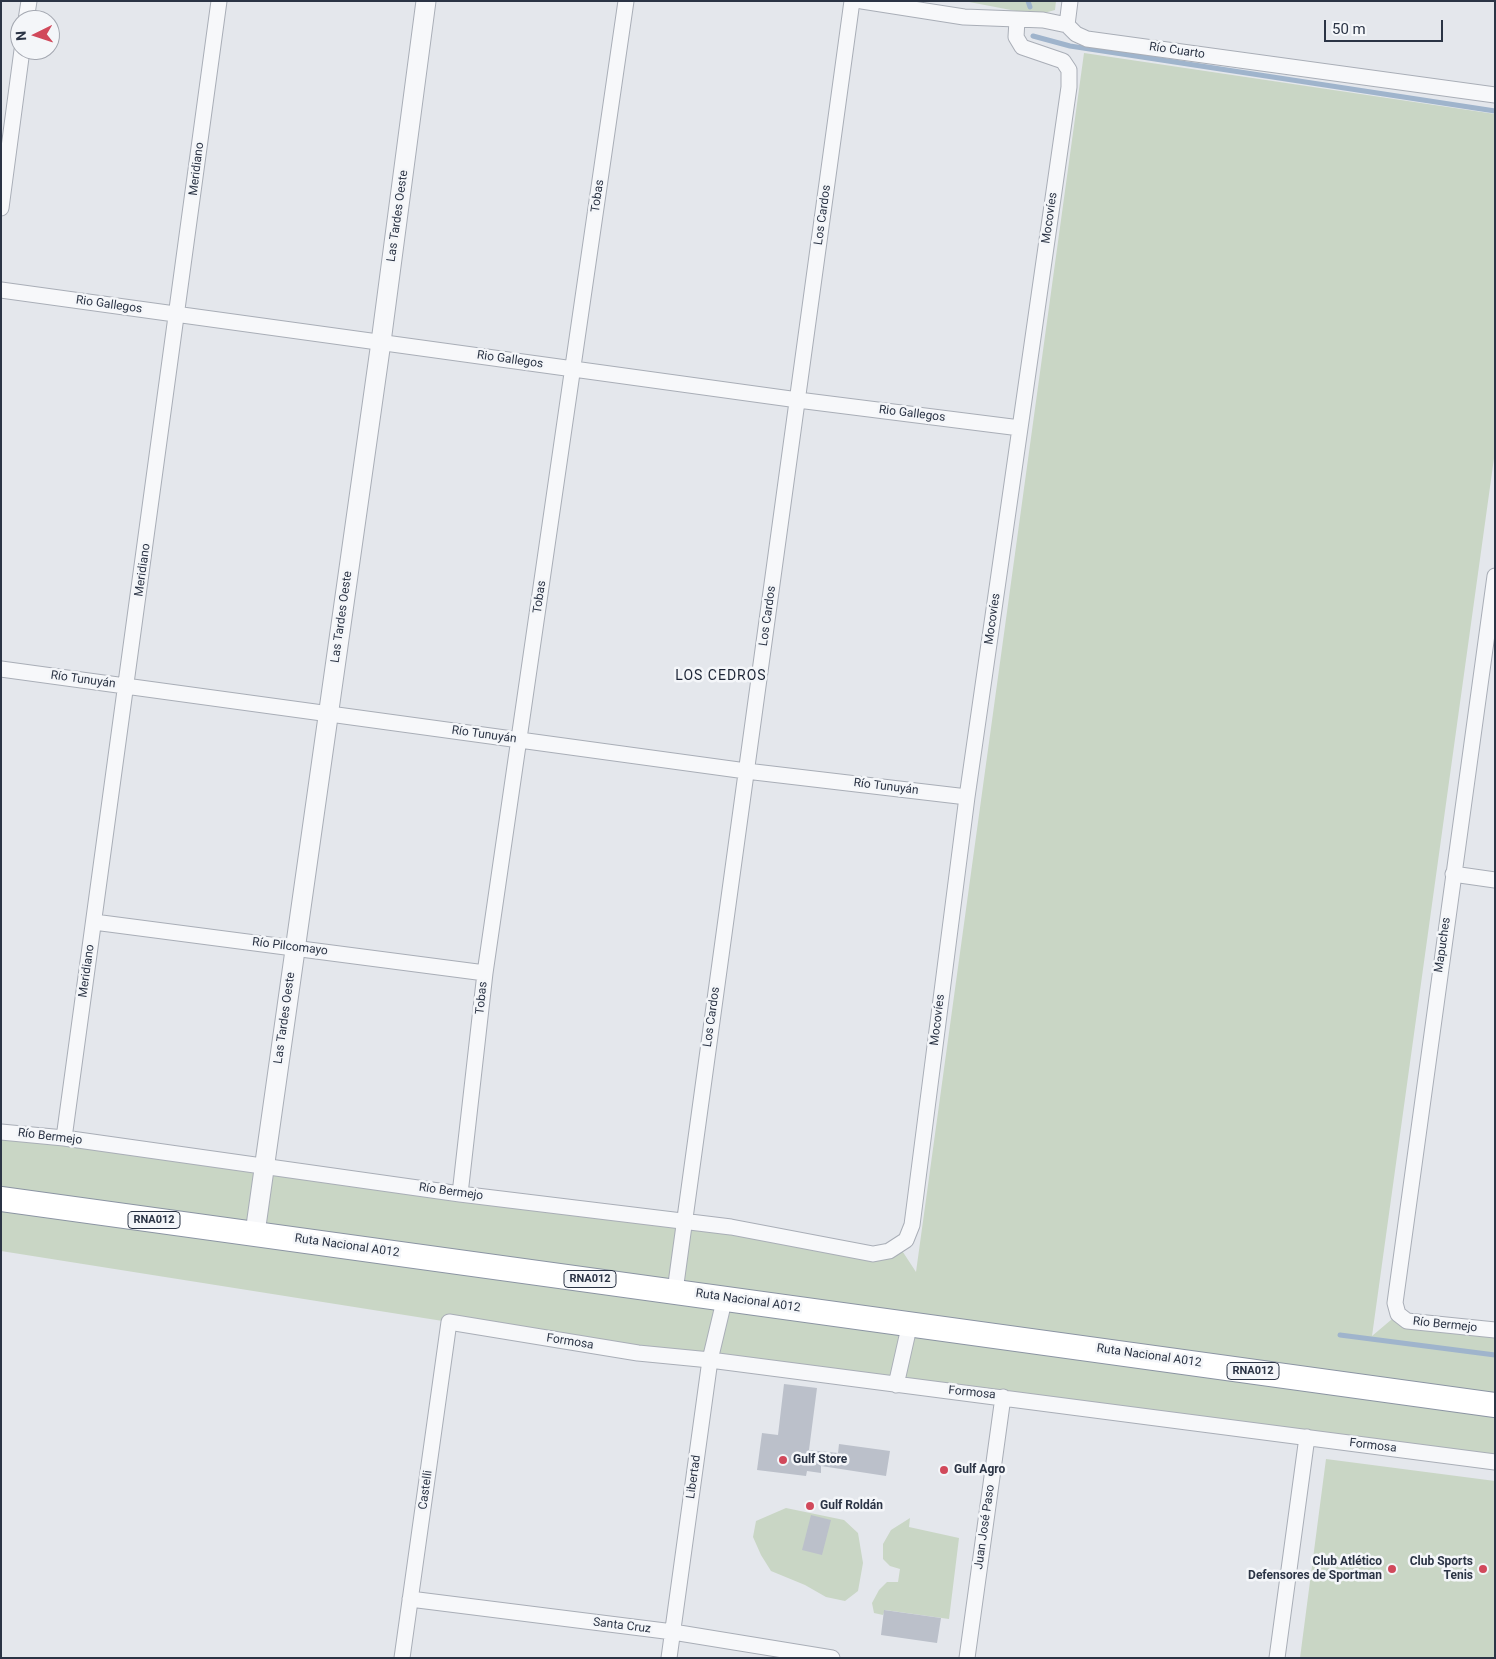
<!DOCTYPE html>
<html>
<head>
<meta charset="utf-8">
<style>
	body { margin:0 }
	#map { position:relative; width:1496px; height:1659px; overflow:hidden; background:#e4e7ec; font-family:Roboto,sans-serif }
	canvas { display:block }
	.frame { position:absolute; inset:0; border:2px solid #2b3445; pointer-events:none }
	.north { position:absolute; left:10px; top:10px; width:50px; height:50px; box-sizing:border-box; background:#f4f6f9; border:1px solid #a4a8b1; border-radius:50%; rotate:266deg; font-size:14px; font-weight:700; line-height:20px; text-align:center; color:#2b3445 }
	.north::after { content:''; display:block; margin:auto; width:18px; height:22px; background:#d1495b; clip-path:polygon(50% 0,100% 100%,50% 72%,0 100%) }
	.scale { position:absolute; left:1324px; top:20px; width:119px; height:22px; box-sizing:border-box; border:2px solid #2b3445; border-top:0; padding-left:6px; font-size:15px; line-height:18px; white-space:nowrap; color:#2b3445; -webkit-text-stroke:4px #f4f6f9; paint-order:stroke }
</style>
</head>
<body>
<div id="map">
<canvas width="1496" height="1659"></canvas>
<div class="frame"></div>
<div class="north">N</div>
<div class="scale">50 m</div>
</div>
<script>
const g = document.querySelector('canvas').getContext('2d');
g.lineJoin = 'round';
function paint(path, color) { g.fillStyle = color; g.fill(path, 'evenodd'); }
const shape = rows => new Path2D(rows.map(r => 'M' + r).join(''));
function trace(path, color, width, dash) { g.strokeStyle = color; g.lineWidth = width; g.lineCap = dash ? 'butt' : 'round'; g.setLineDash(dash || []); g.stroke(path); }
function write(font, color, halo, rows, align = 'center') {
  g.font = font + ' Roboto,sans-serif'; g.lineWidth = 5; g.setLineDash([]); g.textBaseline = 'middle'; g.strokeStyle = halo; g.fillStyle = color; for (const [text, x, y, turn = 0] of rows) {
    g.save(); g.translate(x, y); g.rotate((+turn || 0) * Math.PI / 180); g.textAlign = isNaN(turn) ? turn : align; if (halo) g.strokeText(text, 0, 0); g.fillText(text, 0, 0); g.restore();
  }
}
paint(shape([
	[964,1,1056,1,1055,10,1037,15],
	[1084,53,1495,114,1495,451,1372,1336,1398,1314,1495,1330,1495,1462,449,1322,1,1251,1,1132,873,1254,899,1246,916,1272],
	[1326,1459,1495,1481,1495,1658,1300,1658],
	[786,1508,844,1520,858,1533,863,1563,858,1591,845,1601,826,1597,805,1585,771,1571,761,1555,753,1537,756,1521],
	[910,1518,909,1527,959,1538,949,1619,885,1610,883,1615,874,1613,872,1603,879,1590,887,1582,898,1582,900,1569,890,1566,883,1559,883,1544,891,1530]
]), '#c9d6c5');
trace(shape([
	[1028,1,1030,7],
	[1033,36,1070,46,1495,111],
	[1340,1335,1495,1355]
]), '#9fb4cc', 5);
paint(shape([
	[784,1384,817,1388,809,1450,838,1453,839,1444,890,1451,886,1476,821,1466,821,1473,807,1471,806,1476,757,1470,762,1433,778,1435],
	[811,1515,831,1520,822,1555,802,1550],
	[884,1610,941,1618,937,1643,881,1635]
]), '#bbc0ca');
const minor = shape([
	[862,1,964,17,1043,20,1067,25,1076,34,1087,39,1495,95],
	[26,20,29,1],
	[1067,25,1070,1],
	[1,208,22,50],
	[1,290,798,400,1020,428],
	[1495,576,1395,1303,1398,1314,1407,1321,1495,1330],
	[1,669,746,771,967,797],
	[1453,874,1495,880],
	[94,922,485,973],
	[1,1132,64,1138,460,1194,731,1227,873,1254,889,1251,906,1240,912,1225,967,797,1069,87,1069,70,1063,61,1022,47,1016,37,1017,20],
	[64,1138,219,1],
	[460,1194,485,973,626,1],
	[675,1291,852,1],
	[896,1385,910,1323],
	[410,1599,673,1632,832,1658],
	[402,1658,449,1322,638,1353,710,1360,1495,1462],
	[669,1658,710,1360,725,1297],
	[967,1658,1003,1397],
	[1277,1658,1307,1437]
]);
const tertiary = shape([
	[255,1233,381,342,426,1]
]);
const trunk = shape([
	[1,1199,1495,1405]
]);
trace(minor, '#a9aeb7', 17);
trace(tertiary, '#a9aeb7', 21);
trace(trunk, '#8b94a3', 26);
trace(minor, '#f7f8fa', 15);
trace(tertiary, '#f7f8fa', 19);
trace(trunk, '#fff', 24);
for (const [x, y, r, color] of [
	[783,1460,5,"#d1495b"],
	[944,1470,5,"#d1495b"],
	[810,1506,5,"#d1495b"],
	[1392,1569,5,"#d1495b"],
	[1483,1569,5,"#d1495b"]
]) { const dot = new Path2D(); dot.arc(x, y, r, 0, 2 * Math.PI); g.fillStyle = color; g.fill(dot); trace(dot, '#f4f6f9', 2); }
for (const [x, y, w] of [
	[154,1220,52],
	[590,1279,52],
	[1253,1371,52]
]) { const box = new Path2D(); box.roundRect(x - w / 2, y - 8.5, w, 17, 4); g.fillStyle = '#f4f6f9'; g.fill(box); trace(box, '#2b3445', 1); }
write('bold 11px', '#2b3445', null, [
	["RNA012",154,1220],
	["RNA012",590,1279],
	["RNA012",1253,1371]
]);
write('12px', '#2b3445', '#f4f6f9', [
	["Río Cuarto",1177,51,8],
	["Meridiano",197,169,-83],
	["Tobas",598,196,-82],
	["Los Cardos",823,215,-82],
	["Las Tardes Oeste",398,216,-82],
	["Mocovíes",1050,218,-82],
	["Rio Gallegos",109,305,8],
	["Rio Gallegos",510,360,8],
	["Rio Gallegos",912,414,7],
	["Meridiano",143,570,-82],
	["Tobas",540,597,-82],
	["Los Cardos",768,616,-82],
	["Las Tardes Oeste",342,617,-82],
	["Mocovíes",993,619,-82],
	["Río Tunuyán",83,680,8],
	["Río Tunuyán",484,735,8],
	["Río Tunuyán",886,787,7],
	["Mapuches",1443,945,-82],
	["Río Pilcomayo",290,947,7],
	["Meridiano",87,971,-82],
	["Tobas",482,998,-84],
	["Los Cardos",712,1017,-82],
	["Las Tardes Oeste",285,1018,-82],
	["Mocovíes",938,1020,-83],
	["Río Bermejo",50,1137,7],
	["Río Bermejo",451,1192,8],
	["Ruta Nacional A012",347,1246,8],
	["Ruta Nacional A012",748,1301,8],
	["Río Bermejo",1445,1325,6],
	["Formosa",570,1342,9],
	["Ruta Nacional A012",1149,1356,8],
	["Formosa",972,1393,6],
	["Formosa",1373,1446,7],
	["Libertad",694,1477,-82],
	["Castelli",426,1490,-82],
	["Juan José Paso",985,1527,-82],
	["Santa Cruz",622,1626,7]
]);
write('bold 12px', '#2b3445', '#f4f6f9', [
	["Gulf Store",793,1460],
	["Gulf Agro",954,1470],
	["Gulf Roldán",820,1506],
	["Club Atlético",1382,1562,"right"],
	["Defensores de Sportman",1382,1576,"right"],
	["Club Sports",1473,1562,"right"],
	["Tenis",1473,1576,"right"]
], 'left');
g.letterSpacing = '1px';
write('14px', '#1d2536', '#f4f6f9', [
	["LOS CEDROS",721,676]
]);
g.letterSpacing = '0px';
</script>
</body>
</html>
